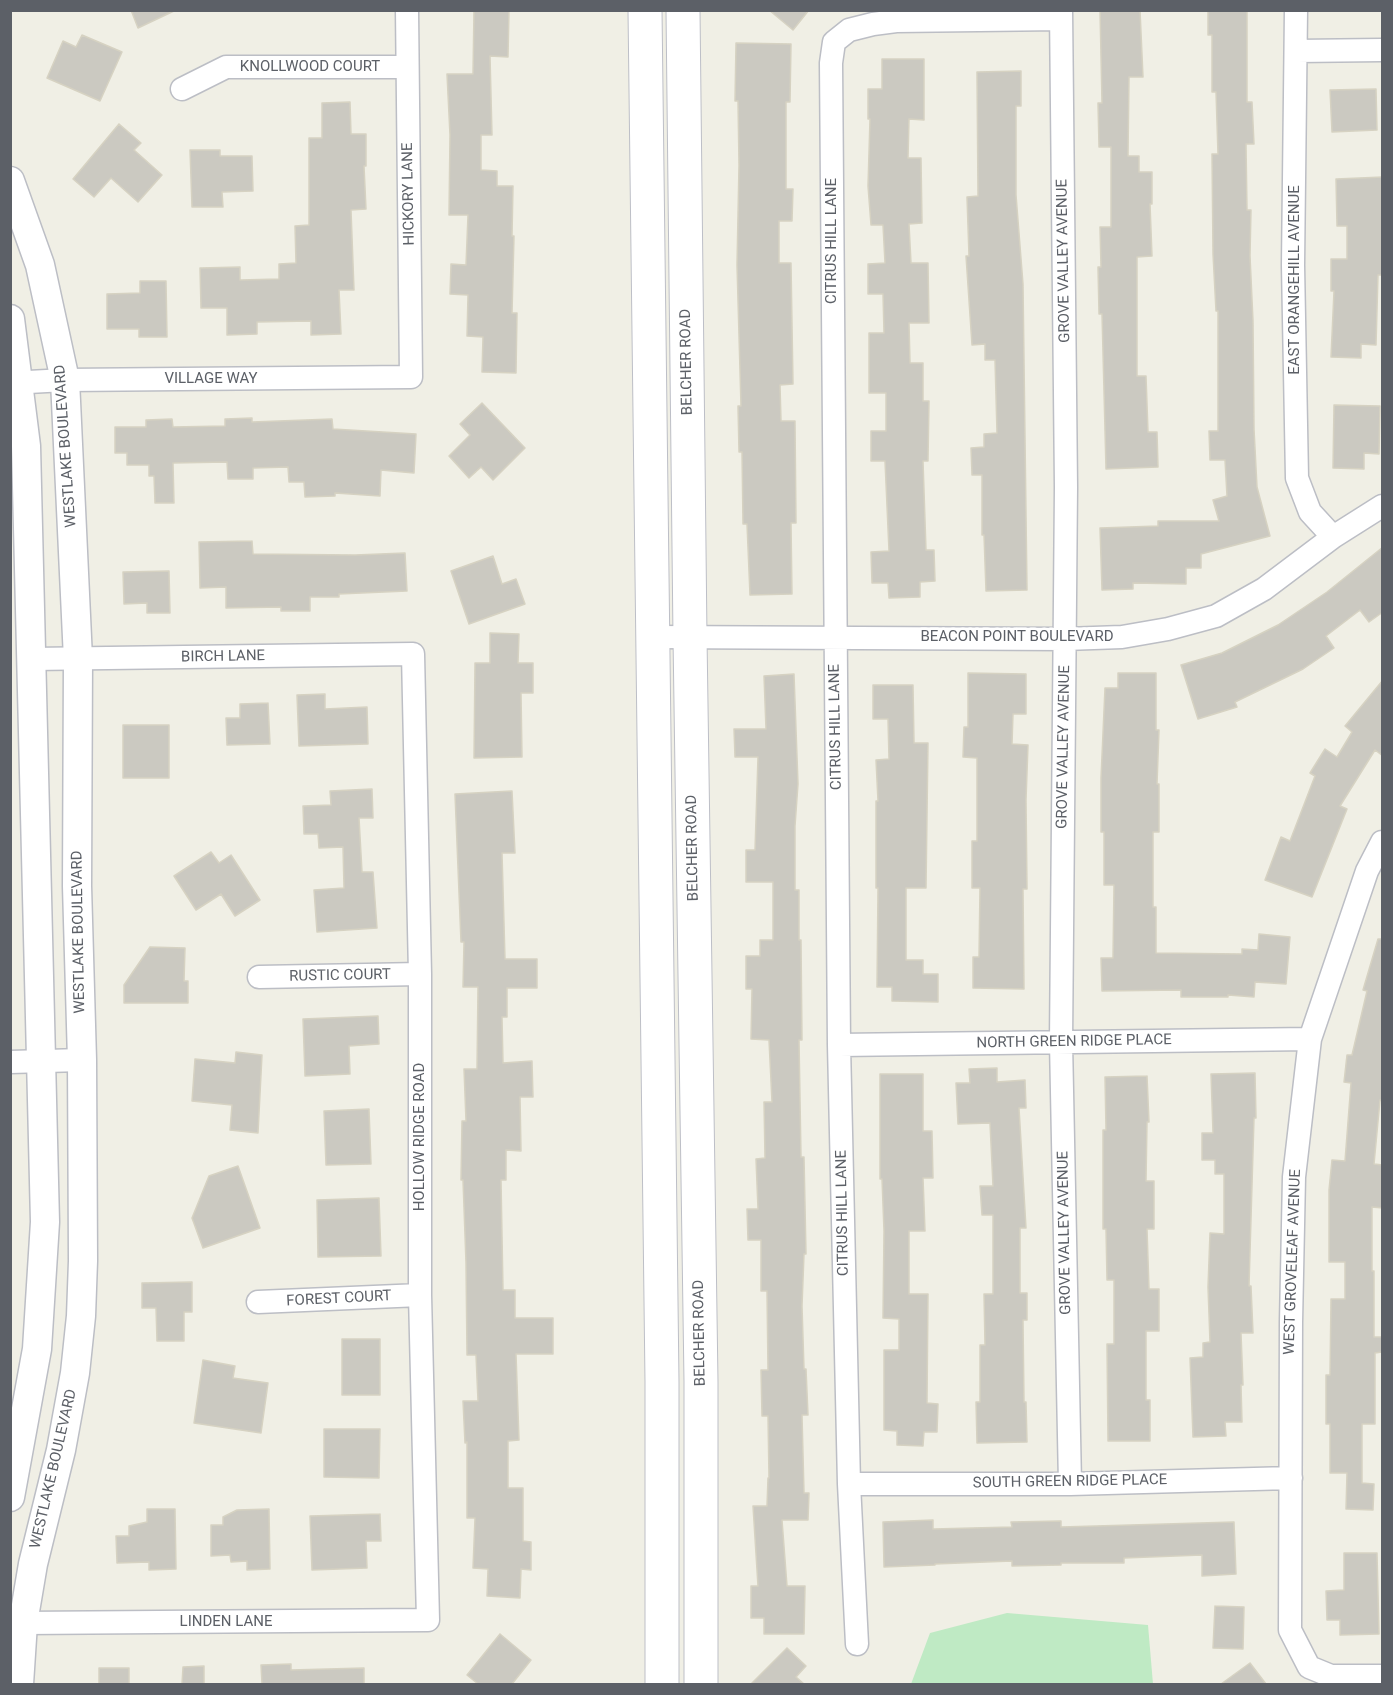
<!DOCTYPE html>
<html>
<head>
<meta charset="utf-8">
<style>
	body { margin:0 }
	#map { position:relative; width:1393px; height:1695px; overflow:hidden; background:#f0efe5; font-family:Roboto,sans-serif }
	canvas { display:block }
	.frame { position:absolute; inset:0; border:12px solid #5c6067; pointer-events:none }
</style>
</head>
<body>
<div id="map">
<canvas width="1393" height="1695"></canvas>
<div class="frame"></div>
</div>
<script>
const g = document.querySelector('canvas').getContext('2d');
g.lineJoin = 'round';
function paint(path, color) { g.fillStyle = color; g.fill(path, 'evenodd'); }
const shape = rows => new Path2D(rows.map(r => 'M' + r).join(''));
function trace(path, color, width, dash) { g.strokeStyle = color; g.lineWidth = width; g.lineCap = dash ? 'butt' : 'round'; g.setLineDash(dash || []); g.stroke(path); }
function write(font, color, halo, rows, align = 'center') {
  g.font = font + ' Roboto,sans-serif'; g.lineWidth = 5; g.setLineDash([]); g.textBaseline = 'middle'; g.strokeStyle = halo; g.fillStyle = color; for (const [text, x, y, turn = 0] of rows) {
    g.save(); g.translate(x, y); g.rotate((+turn || 0) * Math.PI / 180); g.textAlign = isNaN(turn) ? turn : align; if (halo) g.strokeText(text, 0, 0); g.fillText(text, 0, 0); g.restore();
  }
}
paint(shape([
	[1007,1613,1148,1625,1153,1684,911,1684,930,1633]
]), '#bfeac4');
const building = shape([
	[131,10,176,10,138,28,131,10],
	[474,10,509,10,508,57,490,56,492,135,481,135,481,170,497,171,497,186,513,186,512,236,514,236,512,313,517,313,516,373,482,372,483,337,467,336,468,295,450,294,451,264,466,265,468,215,449,215,450,135,447,74,473,74,474,10],
	[769,10,809,10,793,30,769,10],
	[1100,10,1140,10,1143,77,1129,77,1128,156,1139,156,1139,172,1152,172,1152,204,1150,204,1152,256,1137,257,1137,376,1146,376,1148,432,1157,432,1158,467,1106,469,1102,314,1099,314,1098,267,1101,267,1100,227,1111,227,1111,147,1099,147,1098,103,1102,103,1100,10],
	[1208,10,1247,10,1247,102,1252,102,1254,144,1246,144,1247,210,1251,210,1250,256,1253,321,1254,429,1257,487,1270,536,1201,554,1201,568,1186,568,1186,584,1133,583,1133,589,1102,590,1100,528,1158,526,1158,521,1219,521,1213,500,1227,496,1225,460,1210,460,1209,431,1218,431,1218,311,1216,311,1213,254,1212,154,1218,154,1216,92,1212,92,1212,35,1208,35,1208,10],
	[82,35,122,52,100,101,47,78,63,41,76,47,82,35],
	[736,43,791,44,790,102,786,102,786,189,793,189,792,221,779,221,779,263,791,263,793,384,780,385,781,421,795,421,796,523,791,523,792,594,750,595,747,524,743,524,742,452,739,452,738,406,741,406,737,265,739,165,738,101,735,101,736,43],
	[882,59,924,59,924,120,909,119,908,158,921,158,922,223,909,224,911,263,928,263,929,323,909,323,910,363,923,363,923,401,929,401,928,461,923,461,926,550,934,550,935,581,920,582,920,597,889,598,888,583,872,583,871,552,889,551,885,461,871,461,871,431,886,431,886,393,869,393,869,333,884,333,883,294,868,294,868,264,885,263,883,225,871,225,868,186,870,119,868,119,868,89,882,89,882,59],
	[1021,71,1021,106,1016,106,1016,195,1023,284,1027,590,986,591,984,535,982,535,982,475,972,475,971,448,984,447,984,434,997,433,995,360,985,360,985,344,972,345,966,256,969,256,967,197,978,196,977,72,1021,71],
	[1376,89,1377,130,1332,132,1330,90,1376,89],
	[350,102,351,134,366,134,366,166,364,166,366,209,351,210,354,290,339,290,341,334,311,335,311,321,257,322,257,334,227,335,227,308,201,308,200,268,240,267,240,280,279,279,279,264,296,263,295,226,309,225,309,138,322,138,322,103,350,102],
	[119,124,141,143,134,150,162,175,138,202,111,178,94,197,73,179,119,124],
	[190,150,220,150,220,156,252,156,253,191,222,192,223,207,192,207,190,150],
	[1383,177,1383,275,1378,275,1376,345,1361,344,1361,358,1331,357,1334,291,1331,291,1331,259,1347,259,1347,226,1337,226,1336,179,1383,177],
	[140,281,166,281,167,337,139,337,139,329,107,329,107,294,140,293,140,281],
	[482,403,525,448,493,480,481,467,469,478,449,456,470,435,460,424,482,403],
	[1334,405,1380,406,1379,454,1364,453,1364,469,1333,468,1334,405],
	[252,418,252,422,332,419,333,429,416,434,414,473,381,470,380,496,335,493,335,496,305,497,304,482,289,482,288,467,253,468,253,479,228,479,227,462,173,463,174,503,155,503,154,476,149,476,149,465,127,465,127,453,115,453,115,427,146,427,146,420,172,419,173,427,225,426,225,419,252,418],
	[252,541,253,554,355,555,405,553,407,591,339,594,339,597,310,597,310,611,281,611,281,607,226,608,226,587,200,588,199,542,252,541],
	[1383,547,1383,612,1369,622,1360,610,1326,636,1334,648,1303,669,1235,702,1237,707,1198,719,1181,665,1222,653,1278,625,1327,592,1383,547],
	[493,556,502,584,516,579,525,604,469,624,451,571,493,556],
	[169,571,170,613,147,613,147,603,124,604,123,572,169,571],
	[490,633,519,634,518,663,533,663,533,693,521,693,522,757,474,758,475,663,490,663,490,633],
	[968,673,1026,674,1026,714,1013,714,1012,744,1028,745,1026,800,1027,889,1023,889,1024,989,973,988,973,957,979,957,980,888,972,888,972,841,977,841,977,758,963,757,964,727,968,727,968,673],
	[1118,673,1156,673,1156,730,1159,730,1157,784,1159,784,1159,832,1153,832,1153,907,1156,907,1156,953,1242,954,1242,949,1258,950,1259,934,1290,937,1286,984,1255,982,1254,997,1228,995,1228,997,1181,997,1181,990,1102,991,1101,958,1113,958,1114,885,1104,885,1104,832,1101,832,1101,778,1105,688,1118,688,1118,673],
	[794,674,798,784,795,826,795,890,799,890,799,940,801,940,802,1040,799,1040,801,1157,804,1157,806,1254,804,1254,802,1306,804,1369,806,1369,808,1415,802,1415,804,1493,809,1493,808,1520,782,1520,787,1586,805,1586,804,1634,764,1634,764,1618,751,1618,751,1586,758,1586,753,1506,767,1506,768,1478,769,1478,768,1416,762,1416,761,1370,768,1370,767,1291,761,1291,761,1240,748,1240,747,1209,758,1209,756,1159,765,1158,764,1102,772,1102,769,1040,751,1039,752,989,746,989,746,956,760,956,760,940,773,940,773,882,746,882,746,850,755,850,758,757,735,757,734,729,766,729,764,676,794,674],
	[1383,680,1383,756,1375,750,1340,806,1347,809,1312,897,1265,880,1281,837,1290,841,1315,776,1310,773,1325,749,1337,757,1352,732,1345,726,1383,680],
	[873,685,913,685,914,743,928,743,926,888,906,888,906,960,923,960,923,974,938,974,938,1002,892,1001,892,987,877,987,878,888,876,888,876,801,878,801,876,760,889,759,888,719,873,719,873,685],
	[325,694,325,709,367,707,368,744,299,746,297,695,325,694],
	[268,703,270,744,227,745,226,718,240,718,240,704,268,703],
	[123,725,169,725,169,778,123,778,123,725],
	[372,789,373,818,359,818,362,872,373,872,377,928,317,932,314,890,344,888,343,847,319,848,318,834,304,834,303,806,331,805,330,791,372,789],
	[512,791,515,853,502,853,505,959,537,959,537,988,507,988,507,1017,502,1017,503,1063,532,1061,533,1097,520,1097,521,1151,506,1150,506,1180,501,1180,503,1290,515,1290,515,1318,553,1318,553,1354,516,1354,519,1440,508,1441,508,1488,523,1488,523,1541,531,1542,531,1570,521,1569,520,1598,487,1596,488,1569,473,1568,475,1518,467,1518,467,1442,465,1443,463,1401,478,1401,476,1355,467,1355,466,1263,463,1180,461,1180,462,1121,466,1121,464,1069,477,1069,478,987,463,987,464,942,461,942,455,794,512,791],
	[211,852,219,863,231,855,260,900,235,916,221,894,196,910,174,876,211,852],
	[1378,939,1383,939,1383,1101,1380,1100,1374,1164,1383,1165,1383,1208,1372,1207,1372,1271,1374,1271,1374,1337,1382,1337,1382,1352,1375,1353,1375,1424,1362,1424,1362,1483,1374,1484,1373,1510,1346,1509,1347,1473,1330,1473,1330,1424,1326,1424,1326,1375,1330,1375,1331,1299,1345,1299,1345,1262,1329,1262,1329,1190,1332,1160,1345,1161,1351,1083,1344,1082,1347,1055,1352,1055,1367,991,1363,990,1378,939],
	[150,947,185,948,184,981,188,981,188,1003,124,1003,124,985,150,947],
	[378,1016,379,1044,349,1046,350,1074,305,1076,303,1019,378,1016],
	[236,1052,262,1055,258,1133,230,1130,232,1105,192,1101,195,1059,235,1063,236,1052],
	[997,1068,997,1082,1025,1080,1026,1108,1019,1108,1026,1228,1020,1228,1020,1293,1027,1293,1027,1320,1023,1320,1024,1402,1026,1402,1027,1442,977,1443,976,1402,980,1402,980,1345,985,1345,984,1294,993,1294,993,1215,982,1215,980,1186,993,1186,990,1123,958,1124,956,1083,970,1083,969,1069,997,1068],
	[1255,1073,1256,1118,1254,1118,1249,1286,1251,1286,1253,1333,1241,1333,1243,1385,1241,1385,1242,1422,1225,1422,1226,1436,1193,1437,1190,1358,1203,1357,1203,1343,1210,1342,1208,1287,1210,1233,1224,1234,1224,1174,1215,1174,1215,1160,1202,1160,1202,1133,1213,1133,1211,1074,1255,1073],
	[880,1074,923,1074,923,1131,932,1131,933,1178,923,1178,925,1231,909,1231,909,1294,928,1294,927,1403,938,1404,937,1432,924,1432,923,1446,897,1445,897,1431,884,1430,884,1350,899,1350,899,1319,883,1318,884,1231,882,1179,880,1179,880,1074],
	[1147,1076,1149,1122,1147,1122,1146,1181,1154,1181,1154,1229,1147,1229,1149,1289,1159,1289,1159,1331,1146,1331,1146,1400,1150,1400,1150,1441,1108,1441,1107,1344,1114,1344,1114,1280,1107,1280,1106,1229,1103,1229,1103,1130,1106,1130,1105,1077,1147,1076],
	[369,1109,371,1164,326,1165,324,1111,369,1109],
	[238,1166,260,1228,203,1248,192,1218,209,1176,238,1166],
	[379,1198,381,1256,318,1257,317,1200,379,1198],
	[192,1282,192,1312,184,1312,184,1341,157,1341,156,1308,142,1308,142,1283,192,1282],
	[342,1339,380,1339,380,1395,342,1395,342,1339],
	[203,1360,235,1366,233,1378,268,1383,261,1433,194,1423,203,1360],
	[324,1429,380,1429,379,1478,324,1477,324,1429],
	[147,1509,175,1509,176,1569,149,1570,149,1562,117,1563,116,1536,129,1536,129,1526,147,1522,147,1509],
	[269,1509,270,1569,247,1570,247,1561,231,1562,230,1555,211,1556,211,1525,223,1525,223,1517,237,1510,269,1509],
	[380,1514,381,1541,366,1541,367,1568,312,1570,310,1516,380,1514],
	[933,1520,933,1529,1012,1527,1011,1522,1061,1521,1061,1527,1234,1522,1236,1574,1202,1576,1202,1555,1124,1558,1124,1563,1061,1563,1061,1565,1012,1566,1012,1561,935,1564,935,1565,884,1567,883,1522,933,1520],
	[1344,1553,1377,1553,1379,1634,1340,1635,1340,1620,1327,1620,1326,1591,1344,1590,1344,1553],
	[1215,1606,1244,1607,1243,1649,1213,1648,1215,1606],
	[500,1634,531,1660,512,1684,478,1684,467,1675,500,1634],
	[787,1648,806,1666,796,1677,804,1684,751,1684,787,1648],
	[1250,1663,1266,1684,1221,1684,1250,1663],
	[291,1664,291,1670,364,1668,364,1684,262,1684,261,1665,291,1664],
	[204,1666,204,1684,182,1684,183,1667,204,1666],
	[99,1668,129,1668,129,1684,99,1684,99,1668]
]);
paint(building, '#cbc9c1');
trace(building, '#d6d2c2', 1.5);
const minor = shape([
	[1061,10,1066,487,1061,1042,1070,1484],
	[1296,10,1293,265,1297,478,1310,512,1333,537],
	[1297,51,1382,50],
	[182,89,226,67,407,67],
	[10,383,65,380,411,377,407,10],
	[652,637,1065,639,1122,637,1168,629,1216,616,1264,589,1333,537,1382,506],
	[1382,842,1367,871,1310,1039,1294,1177,1291,1322,1290,1630,1309,1667,1331,1676,1382,1676],
	[259,977,420,974],
	[839,1045,1310,1039],
	[10,1062,82,1060],
	[258,1302,420,1295],
	[849,1484,1070,1484,1291,1478],
	[23,1623,428,1620,420,1295,420,974,413,654,32,659],
	[857,1644,849,1484,839,1045,831,63,834,42,849,30,873,24,896,21,1061,19]
]);
const tertiary = shape([
	[10,181,40,265,65,380,78,659,77,886,82,1060,83,1261,81,1316,75,1373,61,1450,33,1564,23,1623,19,1684],
	[10,319,26,446,45,1222,37,1349,10,1497]
]);
const secondary = shape([
	[645,10,662,1381,662,1684],
	[683,10,690,637,701,1381,701,1684]
]);
trace(minor, '#bcbec5', 25);
trace(tertiary, '#bcbec5', 31);
trace(secondary, '#bdbfc7', 35);
trace(minor, '#fff', 22);
trace(tertiary, '#fff', 28);
trace(secondary, '#fff', 33);
write('15px', '#5c6067', '#fff', [
	["KNOLLWOOD COURT",310,67],
	["HICKORY LANE",409,194,-91],
	["CITRUS HILL LANE",832,241,-90],
	["GROVE VALLEY AVENUE",1064,261,-91],
	["EAST ORANGEHILL AVENUE",1295,280,-90],
	["BELCHER ROAD",687,362,-91],
	["VILLAGE WAY",211,379],
	["WESTLAKE BOULEVARD",66,446,-94],
	["BEACON POINT BOULEVARD",1017,637],
	["BIRCH LANE",223,657,-1],
	["CITRUS HILL LANE",836,727,-91],
	["GROVE VALLEY AVENUE",1064,747,-89],
	["BELCHER ROAD",693,848,-91],
	["WESTLAKE BOULEVARD",79,932,-91],
	["RUSTIC COURT",340,976,-1],
	["NORTH GREEN RIDGE PLACE",1074,1042,-1],
	["HOLLOW RIDGE ROAD",420,1137,-90],
	["CITRUS HILL LANE",843,1213,-91],
	["GROVE VALLEY AVENUE",1065,1233,-91],
	["WEST GROVELEAF AVENUE",1293,1262,-88],
	["FOREST COURT",339,1299,-3],
	["BELCHER ROAD",700,1333,-91],
	["WESTLAKE BOULEVARD",54,1469,-77],
	["SOUTH GREEN RIDGE PLACE",1070,1482,-1],
	["LINDEN LANE",226,1622]
]);
</script>
</body>
</html>
